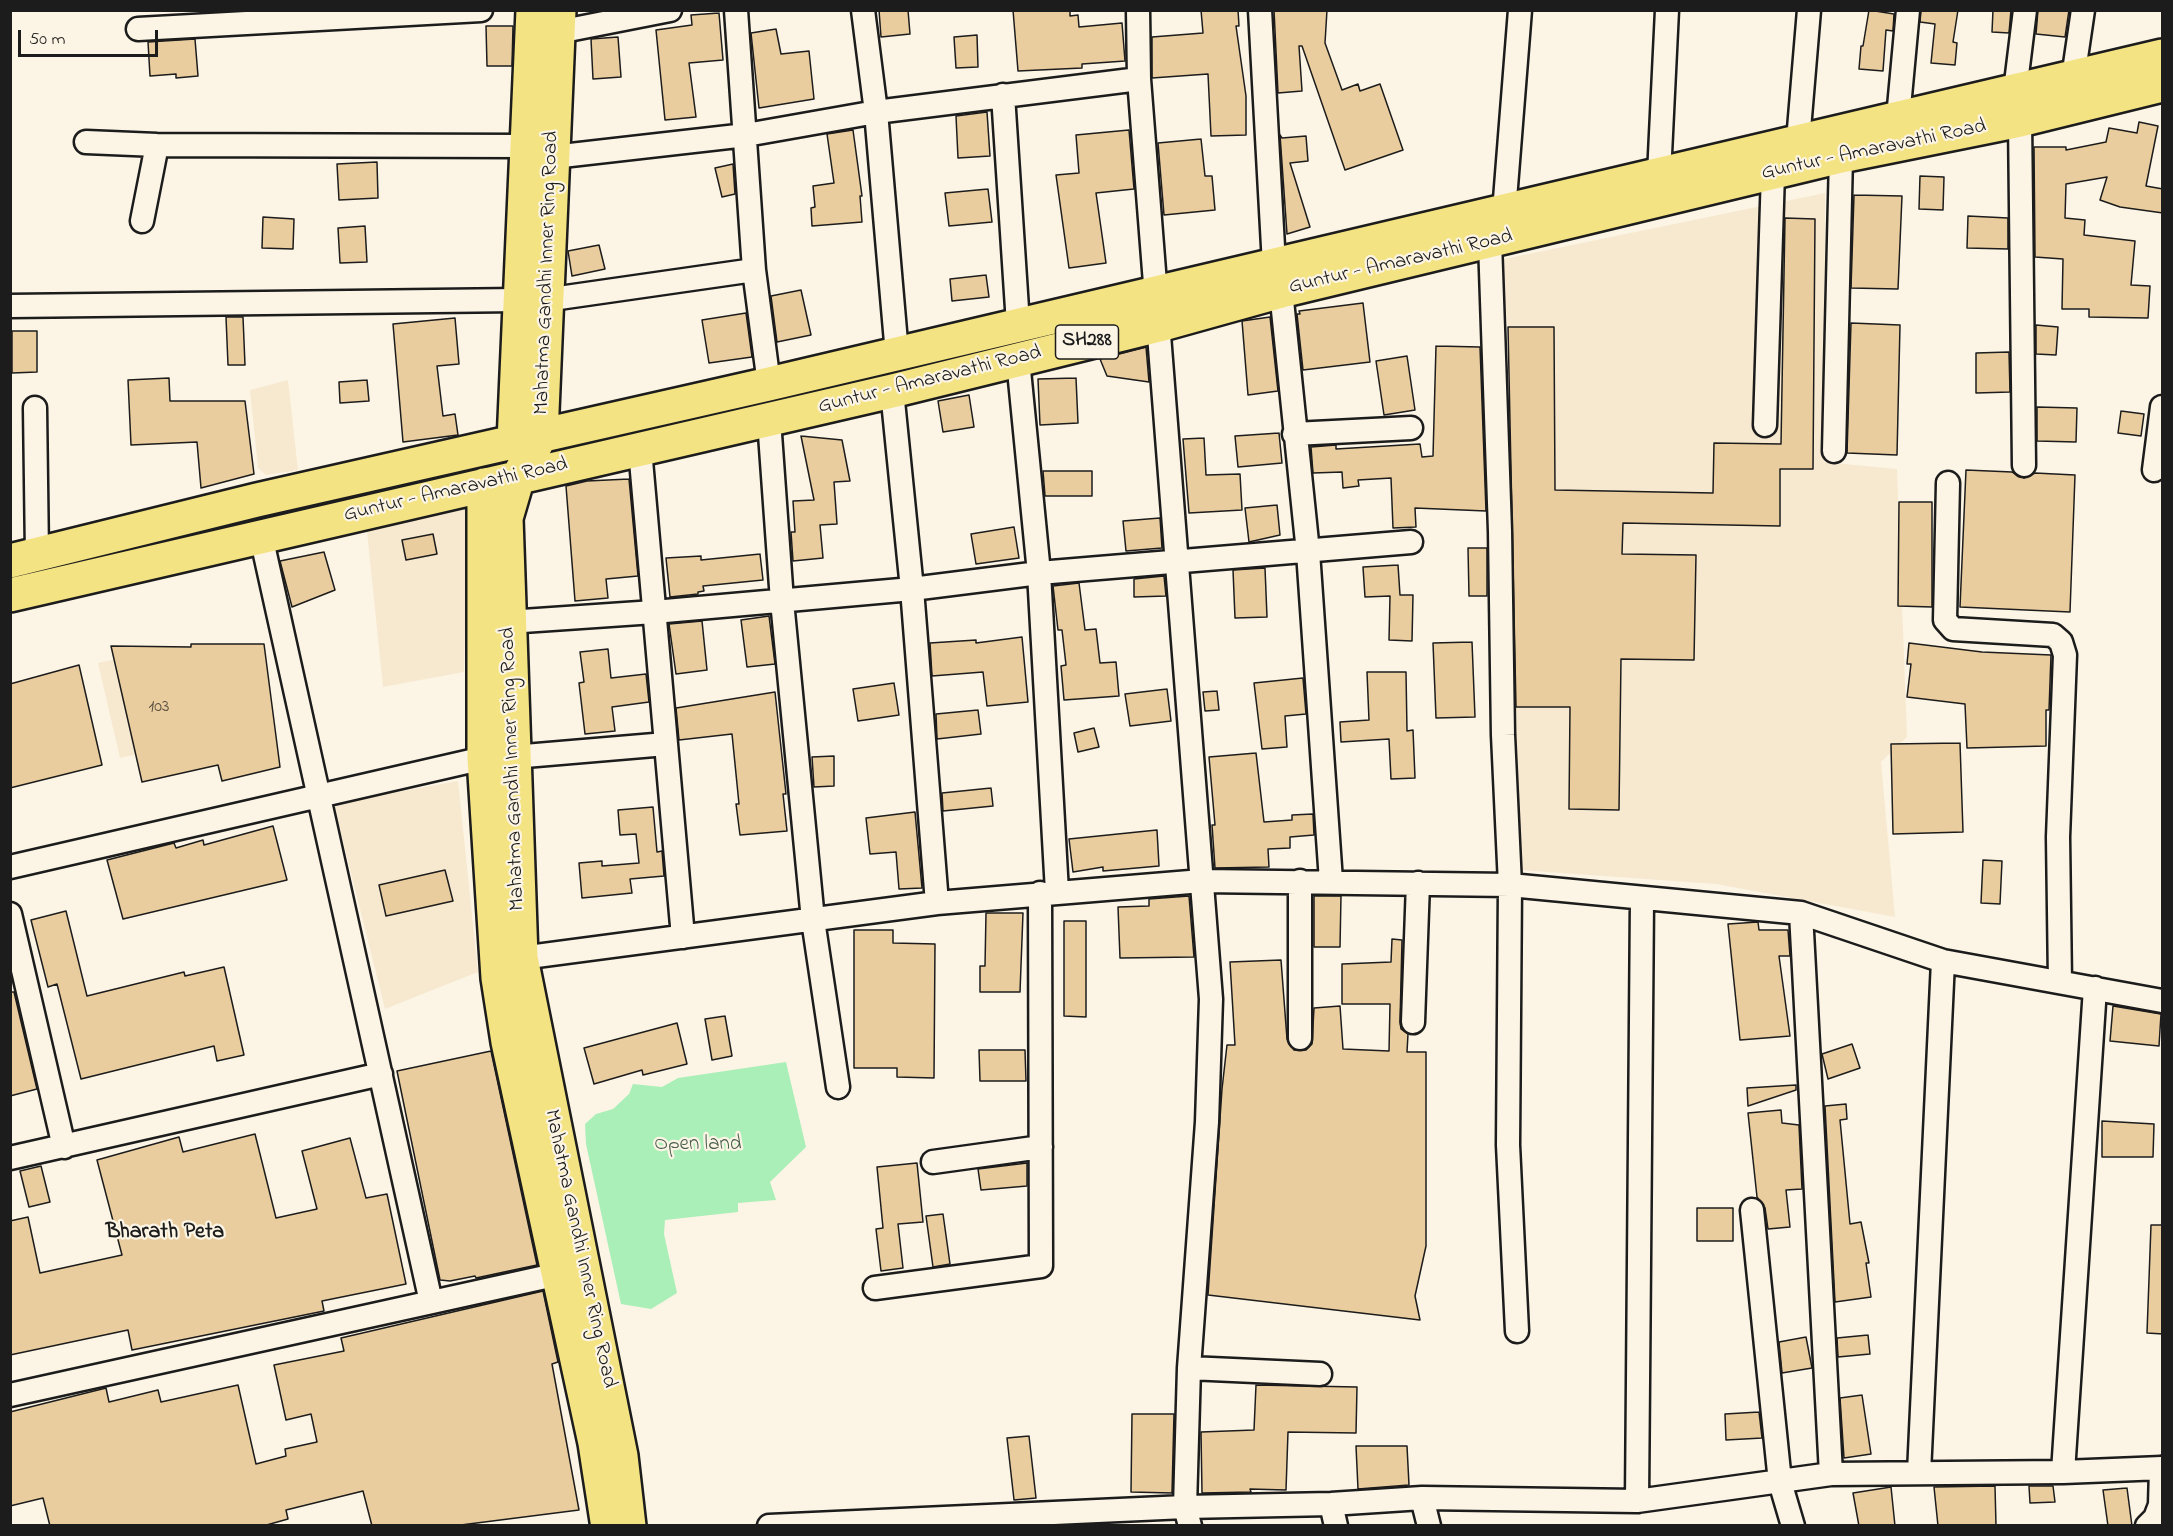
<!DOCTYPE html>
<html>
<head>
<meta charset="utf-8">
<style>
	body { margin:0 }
	#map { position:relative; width:2173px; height:1536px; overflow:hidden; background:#fcf5e5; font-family:"Indie Flower",sans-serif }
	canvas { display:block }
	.frame { position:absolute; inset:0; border:12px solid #1c1c1c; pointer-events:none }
	.scale { position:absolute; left:18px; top:30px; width:140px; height:27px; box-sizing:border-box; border:3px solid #1c1c1c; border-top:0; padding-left:8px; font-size:18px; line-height:21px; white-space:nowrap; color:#1c1c1c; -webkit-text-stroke:4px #fcf5e5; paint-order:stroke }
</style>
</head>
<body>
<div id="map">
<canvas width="2173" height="1536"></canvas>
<div class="frame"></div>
<div class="scale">50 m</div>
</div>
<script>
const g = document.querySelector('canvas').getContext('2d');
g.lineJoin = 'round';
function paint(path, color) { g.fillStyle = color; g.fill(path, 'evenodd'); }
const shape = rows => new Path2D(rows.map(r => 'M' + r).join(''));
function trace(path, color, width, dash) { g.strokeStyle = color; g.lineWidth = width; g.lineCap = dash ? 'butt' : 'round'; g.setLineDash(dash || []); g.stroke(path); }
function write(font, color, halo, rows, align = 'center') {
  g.font = font + ' "Indie Flower",sans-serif'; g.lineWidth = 4.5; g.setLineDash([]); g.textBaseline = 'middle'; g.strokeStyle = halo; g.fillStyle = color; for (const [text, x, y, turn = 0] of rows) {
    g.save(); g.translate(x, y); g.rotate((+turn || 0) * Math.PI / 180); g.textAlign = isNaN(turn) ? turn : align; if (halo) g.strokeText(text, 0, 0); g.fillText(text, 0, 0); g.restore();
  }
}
paint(shape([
	[1825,193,1824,462,1897,469,1907,737,1881,762,1895,917,1716,884,1519,870,1510,641,1508,327,1499,260],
	[288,380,298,470,266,475,258,468,250,390],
	[468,504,464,672,383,687,366,522],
	[143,653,164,748,120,758,98,663],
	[458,781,478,972,385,1009,333,801,347,801]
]), '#f7e9d0');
paint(shape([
	[786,1062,806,1147,770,1182,776,1200,738,1203,738,1212,665,1220,664,1234,677,1293,651,1309,621,1304,586,1144,585,1124,596,1114,613,1109,629,1094,633,1084,662,1087,678,1078]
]), '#aaeeb8');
const building = shape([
	[879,10,908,10,910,34,881,37,879,10],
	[1013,10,1070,10,1070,16,1078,15,1079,27,1122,23,1125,61,1082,64,1082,68,1018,71,1013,10],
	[1201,10,1238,10,1239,26,1236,26,1246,96,1246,135,1211,136,1208,74,1152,78,1152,37,1203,33,1201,10],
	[1274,10,1327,10,1325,43,1342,90,1358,84,1360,91,1380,84,1403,150,1345,170,1302,46,1299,46,1302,91,1278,93,1274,10],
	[1869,10,1894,14,1893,31,1886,30,1883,71,1859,69,1861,46,1863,46,1869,10],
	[1921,10,1958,10,1953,42,1957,43,1955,65,1931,63,1935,24,1920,22,1921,10],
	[1993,10,2011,10,2009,33,1992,32,1993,10],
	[2038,10,2069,10,2065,37,2036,34,2038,10],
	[719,13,723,60,689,63,696,117,665,120,656,30,692,25,691,15,719,13],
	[486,26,513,26,512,66,487,66,486,26],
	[776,29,781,54,809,51,814,99,759,108,751,33,776,29],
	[977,35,978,67,956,68,954,37,977,35],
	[618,37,621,77,593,79,591,39,618,37],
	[195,39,198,76,176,78,176,74,150,76,148,42,195,39],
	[987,112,990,156,958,158,956,116,987,112],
	[2139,122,2158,126,2146,186,2163,189,2163,213,2120,207,2100,200,2107,177,2066,184,2065,218,2085,220,2084,235,2135,241,2131,285,2150,286,2148,318,2089,317,2089,309,2062,309,2063,259,2035,257,2034,147,2066,147,2066,150,2106,142,2109,128,2137,133,2139,122],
	[853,130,862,196,860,196,862,222,812,226,811,208,815,207,813,186,834,183,827,134,853,130],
	[1129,130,1134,189,1096,193,1106,263,1069,268,1056,175,1079,173,1076,135,1129,130],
	[1280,135,1282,138,1306,136,1308,161,1290,163,1310,227,1287,234,1280,135],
	[1201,139,1205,176,1212,176,1215,210,1164,215,1158,143,1201,139],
	[377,162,378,198,339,200,337,164,377,162],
	[733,164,735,194,722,197,715,168,733,164],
	[1920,176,1944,177,1943,210,1919,209,1920,176],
	[988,189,992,222,949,226,945,193,988,189],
	[1854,195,1902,196,1898,289,1851,288,1854,195],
	[1968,216,2008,218,2008,249,1967,248,1968,216],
	[263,217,294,219,293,249,262,248,263,217],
	[1785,218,1815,219,1813,469,1780,469,1780,526,1623,523,1622,554,1696,555,1694,660,1621,659,1619,810,1569,809,1570,707,1516,707,1508,327,1554,327,1555,490,1713,493,1714,443,1781,444,1785,218],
	[365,226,367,262,340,263,338,228,365,226],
	[599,245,605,269,572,276,568,251,599,245],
	[986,275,989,297,952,301,950,279,986,275],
	[801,290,811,335,777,342,771,296,801,290],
	[1363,303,1370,362,1303,370,1297,314,1300,314,1299,311,1363,303],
	[746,313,752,357,709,363,702,320,746,313],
	[226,317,243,317,245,365,228,365,226,317],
	[1270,317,1278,391,1248,395,1242,321,1270,317],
	[455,318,459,364,437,366,443,416,455,414,458,435,403,442,393,324,455,318],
	[1851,323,1900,325,1897,455,1847,453,1851,323],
	[2036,325,2058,327,2056,355,2036,354,2036,325],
	[12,331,37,331,37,372,12,373,12,331],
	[1436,346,1480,347,1486,511,1415,508,1416,527,1393,528,1391,478,1358,480,1359,486,1343,488,1342,472,1313,473,1311,447,1336,445,1336,449,1420,444,1422,457,1433,456,1436,346],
	[1146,347,1149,382,1107,376,1100,359,1146,347],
	[2009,352,2010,392,1976,393,1976,353,2009,352],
	[1407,356,1415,410,1384,415,1376,361,1407,356],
	[169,378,170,401,245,401,254,474,201,488,197,442,131,445,128,380,169,378],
	[1076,378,1078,423,1040,425,1038,379,1076,378],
	[367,380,369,401,340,403,339,382,367,380],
	[969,395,974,427,943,432,938,401,969,395],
	[2037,407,2077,408,2076,442,2037,441,2037,407],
	[2121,411,2144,414,2141,436,2118,433,2121,411],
	[1279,433,1282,463,1238,467,1235,436,1279,433],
	[801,436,842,440,850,481,834,482,837,524,820,525,823,558,793,561,791,532,795,532,793,501,814,500,801,436],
	[1204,438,1206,475,1240,474,1242,510,1189,513,1183,439,1204,438],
	[1966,470,2012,472,2024,478,2035,473,2075,475,2070,612,1960,607,1966,470],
	[1043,471,1092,471,1092,496,1045,496,1043,471],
	[629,479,638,576,606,579,608,598,575,601,566,486,587,481,629,479],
	[1899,502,1932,502,1932,607,1898,606,1899,502],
	[1277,505,1280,535,1249,542,1245,508,1277,505],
	[1160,518,1162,548,1126,551,1123,521,1160,518],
	[1014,527,1019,558,976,564,971,534,1014,527],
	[433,534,437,554,406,560,402,540,433,534],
	[1468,548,1487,548,1487,596,1469,596,1468,548],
	[324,552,335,590,292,607,280,561,324,552],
	[760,554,763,580,703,586,704,591,698,592,698,594,670,597,666,558,701,556,701,560,760,554],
	[1398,565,1400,595,1413,595,1412,641,1389,640,1390,596,1365,597,1363,567,1398,565],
	[1265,568,1267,617,1235,618,1233,570,1265,568],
	[1164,576,1166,596,1134,597,1134,579,1164,576],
	[1079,583,1085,630,1096,629,1100,663,1116,662,1119,696,1064,700,1061,666,1066,665,1062,630,1058,630,1053,586,1079,583],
	[769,616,775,664,747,667,741,620,769,616],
	[702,621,707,670,676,674,669,624,702,621],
	[1022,637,1028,702,987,706,983,672,932,676,930,643,976,640,976,643,1022,637],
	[1472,642,1475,717,1436,718,1433,643,1472,642],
	[1909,643,1982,652,2051,655,2049,710,2046,710,2046,746,1967,748,1965,704,1907,697,1911,664,1907,664,1909,643],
	[191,644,264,644,280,767,222,781,218,765,142,782,111,646,191,647,191,644],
	[608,649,611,678,646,674,649,702,612,707,615,731,585,734,579,683,584,682,580,652,608,649],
	[79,665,102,765,10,788,10,684,79,665],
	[1367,672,1406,672,1407,731,1413,730,1415,778,1391,779,1389,739,1341,742,1340,722,1369,720,1367,672],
	[1303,678,1306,714,1285,716,1287,747,1262,749,1254,683,1303,678],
	[894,683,899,715,858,721,853,689,894,683],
	[1167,689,1171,721,1130,726,1125,694,1167,689],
	[1217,691,1219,710,1205,711,1203,692,1217,691],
	[775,692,786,794,783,794,787,831,740,835,736,804,739,804,732,734,679,740,676,708,775,692],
	[978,710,981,734,937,739,936,714,978,710],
	[1094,728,1099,747,1078,752,1074,733,1094,728],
	[1960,743,1963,832,1893,834,1891,744,1960,743],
	[1256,753,1264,822,1292,820,1292,815,1313,814,1314,835,1290,837,1290,848,1268,849,1269,867,1215,868,1212,825,1215,825,1209,757,1256,753],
	[834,756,834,786,814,787,812,757,834,756],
	[991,788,993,806,943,811,942,793,991,788],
	[653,807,657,852,662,851,664,876,630,879,632,893,582,898,579,863,602,861,602,866,639,863,636,834,620,835,618,810,653,807],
	[915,812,922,888,899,889,896,852,870,854,866,818,915,812],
	[273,826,287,880,123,919,107,860,174,843,176,848,203,840,204,845,273,826],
	[1157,830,1159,866,1103,871,1103,867,1073,872,1069,839,1157,830],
	[1983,860,2002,861,2000,904,1981,903,1983,860],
	[445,870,453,901,386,916,379,885,445,870],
	[1189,896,1194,957,1120,958,1118,907,1149,906,1149,899,1189,896],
	[1314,896,1341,896,1340,947,1314,947,1314,896],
	[66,911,87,996,184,972,185,976,224,967,244,1055,217,1061,214,1046,81,1079,57,984,48,987,31,920,66,911],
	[986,913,1023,913,1020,992,980,992,980,966,985,966,986,913],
	[1064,921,1086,921,1086,1017,1064,1016,1064,921],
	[1758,922,1759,930,1788,930,1790,956,1779,956,1790,1036,1740,1040,1728,924,1758,922],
	[854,930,893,930,893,943,935,944,934,1078,897,1077,897,1068,854,1068,854,930],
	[1392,939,1402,940,1400,1022,1401,1029,1408,1034,1407,1052,1426,1052,1426,1246,1415,1296,1420,1320,1208,1295,1222,1089,1227,1045,1235,1045,1230,962,1281,960,1287,1039,1294,1050,1306,1050,1312,1044,1314,1008,1340,1006,1343,1049,1389,1051,1390,1004,1342,1004,1342,964,1391,962,1392,939],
	[10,992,14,992,37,1089,10,1096,10,992],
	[2113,1006,2161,1014,2159,1046,2110,1041,2113,1006],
	[725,1016,732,1056,712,1060,705,1019,725,1016],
	[677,1023,687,1064,643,1075,642,1070,594,1084,584,1048,677,1023],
	[1852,1044,1860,1068,1828,1079,1822,1054,1852,1044],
	[979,1050,1025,1050,1026,1081,980,1081,979,1050],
	[491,1051,537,1265,476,1278,475,1276,450,1281,440,1280,397,1071,491,1051],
	[1796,1085,1796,1090,1748,1106,1747,1088,1796,1085],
	[1846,1104,1847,1119,1840,1120,1850,1224,1861,1222,1869,1263,1866,1263,1871,1297,1835,1302,1825,1106,1846,1104],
	[1781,1110,1782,1123,1799,1125,1802,1189,1786,1190,1790,1227,1768,1229,1765,1208,1757,1197,1748,1113,1781,1110],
	[2102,1121,2154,1124,2153,1157,2102,1157,2102,1121],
	[255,1134,276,1218,317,1209,302,1151,350,1138,366,1198,387,1194,406,1284,322,1301,324,1311,132,1350,128,1330,10,1355,10,1221,28,1217,40,1273,122,1255,97,1160,179,1137,183,1152,255,1134],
	[917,1163,923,1222,898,1224,903,1268,881,1271,876,1229,883,1228,877,1167,917,1163],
	[1027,1163,1027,1186,981,1190,978,1169,1027,1163],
	[41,1166,50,1202,29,1207,20,1171,41,1166],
	[1697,1208,1733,1208,1733,1241,1697,1241,1697,1208],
	[943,1214,950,1264,933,1267,926,1216,943,1214],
	[2151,1225,2163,1225,2163,1334,2147,1333,2151,1225],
	[543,1291,558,1362,552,1364,579,1510,453,1526,372,1526,363,1491,286,1510,288,1519,263,1526,50,1526,43,1498,10,1506,10,1412,106,1388,109,1402,158,1390,161,1402,238,1385,256,1464,286,1456,285,1449,317,1442,311,1414,286,1420,274,1365,344,1351,341,1338,543,1291],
	[1868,1335,1870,1354,1838,1357,1837,1338,1868,1335],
	[1806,1337,1812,1368,1782,1373,1779,1342,1806,1337],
	[1256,1385,1357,1387,1356,1433,1288,1432,1286,1490,1250,1489,1251,1492,1202,1493,1201,1432,1254,1430,1256,1385],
	[1862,1395,1871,1454,1844,1458,1840,1398,1862,1395],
	[1759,1412,1762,1438,1726,1440,1725,1414,1759,1412],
	[1132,1414,1174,1414,1172,1493,1131,1492,1132,1414],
	[1029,1436,1036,1498,1014,1500,1007,1438,1029,1436],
	[1356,1446,1407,1446,1409,1485,1358,1489,1356,1446],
	[1995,1486,1996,1526,1938,1526,1934,1487,1995,1486],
	[2029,1486,2053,1486,2055,1502,2030,1503,2029,1486],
	[1891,1487,1895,1526,1859,1526,1853,1493,1891,1487],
	[2127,1488,2132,1526,2108,1526,2103,1490,2127,1488]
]);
paint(building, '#eacd9e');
trace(building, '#1c1c1c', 1.5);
const minor = shape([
	[736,10,754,270,769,384],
	[863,10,876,112,897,354],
	[1138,10,1139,79,1211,999,1207,1122,1189,1368,1185,1507,1190,1526],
	[1260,10,1274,265],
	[138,29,481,10],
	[558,32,670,10],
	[2073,78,2083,10],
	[2015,91,2025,10],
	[1003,95,1018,324],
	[1898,118,1908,10],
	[2020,120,2024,465],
	[1798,141,1809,10],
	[86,142,157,145,526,146],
	[553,157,746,135,876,112,1139,79],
	[1659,175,1667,10],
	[1504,212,1520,10],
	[142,221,157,145],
	[1490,242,1500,531,1503,735,1510,885,1508,1145,1517,1331],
	[1281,291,1308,552,1331,881],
	[545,300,754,270],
	[10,306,519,300],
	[1018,360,1039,573,1057,892],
	[892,391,912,589,937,903],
	[35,408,37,555],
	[769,420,782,601,813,920,838,1087],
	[1765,425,1773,172],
	[1294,434,1411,428],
	[640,449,683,937],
	[1834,451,1841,156],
	[2154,470,2162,407],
	[1948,483,1945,620,1953,629,2053,635,2061,642,2065,655,2058,837,2060,982],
	[261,536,431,1302],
	[508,622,654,612,912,589,1039,573,1411,542],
	[513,757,666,744],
	[10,867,484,758],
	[1300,881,1300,1038],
	[1801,913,1831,1474],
	[10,914,64,1147],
	[521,958,937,903,1202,881,1510,885,1801,913,1943,961,2162,1001],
	[1413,1022,1418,883],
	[10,1158,381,1074],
	[933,1162,1041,1147],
	[1752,1210,1780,1482,1793,1526],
	[875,1288,1041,1266,1040,893],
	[1189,1368,1320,1374],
	[10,1395,559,1274],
	[2063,1472,2095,988],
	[1919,1473,1943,961],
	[1422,1498,1429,1526],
	[1637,1501,1642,900],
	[1331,1504,1336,1526],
	[769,1526,1185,1507,1331,1504,1422,1498,1637,1501,1831,1474,2063,1472,2162,1468],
	[2147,1526,2155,1518,2160,1505,2161,1468]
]);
const primary = shape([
	[559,10,541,435,518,477,506,518,521,958,621,1456,629,1526],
	[514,442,533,10],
	[484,485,484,758,498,978,508,1042,595,1443,607,1521],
	[10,561,257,500,769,384,2162,56],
	[10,595,892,391,1159,325,1281,291,1841,156,2020,120,2162,85]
]);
trace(minor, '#1c1c1c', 27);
trace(primary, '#1c1c1c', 38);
trace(minor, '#fcf5e5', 22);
trace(primary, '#f4e382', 33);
write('18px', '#50483c', null, [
	["103",159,708]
]);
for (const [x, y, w] of [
	[1087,342,63]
]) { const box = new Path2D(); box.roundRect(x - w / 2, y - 17, w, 34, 4.5); g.fillStyle = '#fcf5e5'; g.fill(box); trace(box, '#1c1c1c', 1.5); }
write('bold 20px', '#1c1c1c', null, [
	["SH288",1087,342]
]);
write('21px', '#1c1c1c', '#fcf5e5', [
	["Guntur - Amaravathi Road",1874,151,-12],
	["Guntur - Amaravathi Road",1401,263,-13],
	["Mahatma Gandhi Inner Ring Road",548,273,-88],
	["Guntur - Amaravathi Road",930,381,-14],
	["Guntur - Amaravathi Road",456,491,-13],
	["Mahatma Gandhi Inner Ring Road",514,769,-92],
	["Mahatma Gandhi Inner Ring Road",579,1249,78]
]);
write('21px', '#475b4b', '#fcf5e5', [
	["Open land",698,1146]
]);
write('bold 22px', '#1c1c1c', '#fcf5e5', [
	["Bharath Peta",165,1233]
]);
</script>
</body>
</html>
